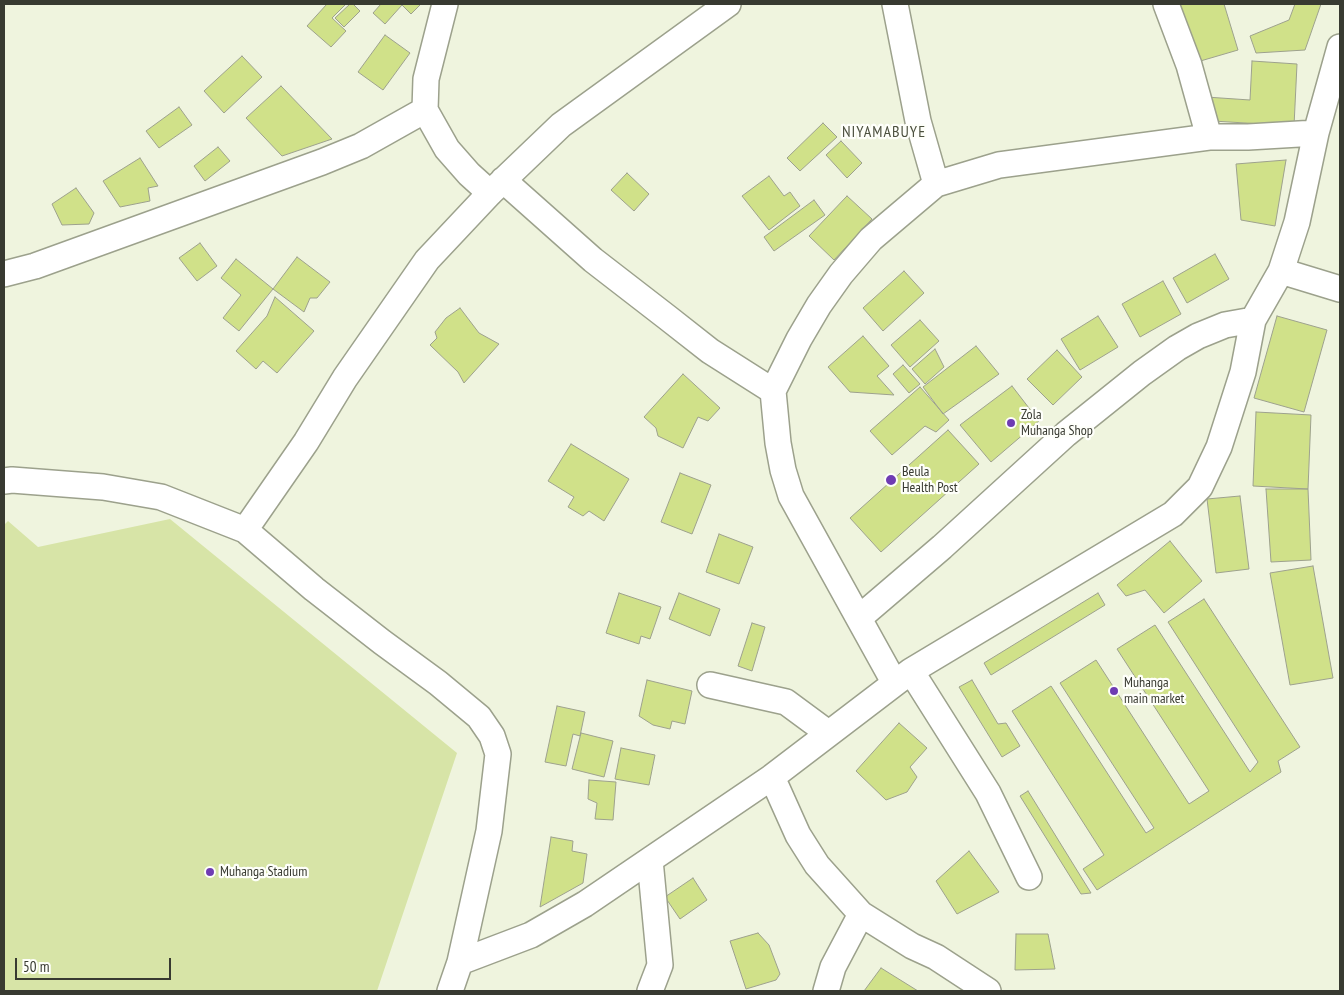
<!DOCTYPE html>
<html>
<head>
<meta charset="utf-8">
<style>
	body { margin:0 }
	#map { position:relative; width:1344px; height:995px; overflow:hidden; background:#eff4de; font-family:"PT Sans Narrow",sans-serif }
	canvas { display:block }
	.frame { position:absolute; inset:0; border:5px solid #383a31; pointer-events:none }
	.scale { position:absolute; left:15px; top:958px; width:156px; height:22px; box-sizing:border-box; border:2px solid #383a31; border-top:0; padding-left:6px; font-size:15px; line-height:18px; white-space:nowrap; color:#383a31; -webkit-text-stroke:4px #fefffa; paint-order:stroke }
</style>
</head>
<body>
<div id="map">
<canvas width="1344" height="995"></canvas>
<div class="frame"></div>
<div class="scale">50 m</div>
</div>
<script>
const g = document.querySelector('canvas').getContext('2d');
g.lineJoin = 'round';
function paint(path, color) { g.fillStyle = color; g.fill(path, 'evenodd'); }
const shape = rows => new Path2D(rows.map(r => 'M' + r).join(''));
function trace(path, color, width, dash) { g.strokeStyle = color; g.lineWidth = width; g.lineCap = dash ? 'butt' : 'round'; g.setLineDash(dash || []); g.stroke(path); }
function write(font, color, halo, rows, align = 'center') {
  g.font = font + ' "PT Sans Narrow",sans-serif'; g.lineWidth = 4.5; g.setLineDash([]); g.textBaseline = 'middle'; g.strokeStyle = halo; g.fillStyle = color; for (const [text, x, y, turn = 0] of rows) {
    g.save(); g.translate(x, y); g.rotate((+turn || 0) * Math.PI / 180); g.textAlign = isNaN(turn) ? turn : align; if (halo) g.strokeText(text, 0, 0); g.fillText(text, 0, 0); g.restore();
  }
}
paint(shape([
	[170,519,457,753,377,991,4,991,4,525,8,521,38,547]
]), '#d7e4a7');
const building = shape([
	[327,4,346,4,332,18,346,31,331,47,307,26,327,4],
	[350,4,353,4,360,11,344,27,335,18,350,4],
	[381,4,421,4,411,14,402,5,385,24,373,13,381,4],
	[1179,4,1224,4,1238,50,1197,62,1179,4],
	[1295,4,1321,4,1305,50,1256,53,1250,36,1289,20,1295,4],
	[385,35,410,53,383,90,358,72,385,35],
	[242,56,262,77,224,113,204,91,242,56],
	[1252,61,1297,64,1294,126,1213,121,1206,97,1250,100,1252,61],
	[281,86,332,139,282,156,246,118,281,86],
	[179,107,192,125,159,148,146,131,179,107],
	[823,123,837,137,800,171,787,158,823,123],
	[841,141,862,163,847,178,826,155,841,141],
	[218,147,230,161,205,181,194,166,218,147],
	[140,158,158,186,148,188,150,201,120,207,103,181,140,158],
	[1286,160,1275,226,1241,220,1236,164,1286,160],
	[627,173,649,194,634,211,611,190,627,173],
	[769,176,784,196,790,192,800,206,769,230,742,196,769,176],
	[76,188,94,213,89,224,62,225,52,204,76,188],
	[847,196,872,219,834,260,809,236,847,196],
	[814,200,825,215,774,251,764,237,814,200],
	[200,243,217,266,197,281,179,258,200,243],
	[1215,254,1229,279,1187,303,1173,278,1215,254],
	[297,257,330,282,317,298,310,298,304,312,273,289,297,257],
	[236,259,273,289,239,331,223,318,241,295,221,278,236,259],
	[904,271,924,293,883,331,863,308,904,271],
	[1163,281,1181,314,1140,337,1122,304,1163,281],
	[275,297,314,331,277,373,263,361,256,369,236,351,267,316,275,297],
	[460,308,479,333,499,344,464,383,458,372,430,345,437,338,435,332,446,318,460,308],
	[1098,316,1118,347,1080,370,1061,339,1098,316],
	[1277,316,1327,330,1304,412,1254,398,1277,316],
	[920,320,939,341,910,367,891,345,920,320],
	[863,336,889,366,877,376,894,395,850,392,828,367,863,336],
	[976,346,999,374,943,414,923,387,976,346],
	[935,349,944,367,925,384,912,369,935,349],
	[1057,350,1082,377,1053,405,1027,379,1057,350],
	[903,365,920,384,909,393,893,374,903,365],
	[683,374,720,408,708,421,698,417,683,448,658,436,656,428,644,417,683,374],
	[1012,386,1039,421,991,462,960,425,1012,386],
	[920,387,949,420,936,432,925,426,892,455,870,431,920,387],
	[1256,412,1311,415,1308,489,1253,486,1256,412],
	[948,430,979,464,881,552,850,518,948,430],
	[571,444,629,479,604,521,589,511,583,516,568,507,574,497,548,481,571,444],
	[680,473,711,485,692,534,661,522,680,473],
	[1266,489,1308,489,1311,560,1271,562,1266,489],
	[1240,496,1249,569,1216,573,1207,499,1240,496],
	[719,534,753,547,739,584,706,572,719,534],
	[1170,541,1202,581,1164,613,1145,590,1126,596,1117,585,1170,541],
	[1313,566,1333,678,1290,685,1270,573,1313,566],
	[619,593,661,607,650,639,641,636,639,644,606,633,619,593],
	[679,593,720,609,710,636,669,619,679,593],
	[1098,593,1105,605,991,675,984,663,1098,593],
	[1204,599,1300,747,1278,761,1281,772,1097,890,1083,869,1104,855,1012,711,1051,686,1146,833,1154,828,1060,683,1096,660,1189,804,1209,791,1117,649,1155,625,1250,772,1258,762,1168,622,1204,599],
	[752,623,765,627,752,671,738,666,752,623],
	[647,680,692,691,685,724,672,721,670,729,653,725,639,716,647,680],
	[972,680,998,724,1006,723,1020,746,1002,757,959,687,972,680],
	[557,706,585,712,580,736,573,734,566,766,545,762,557,706],
	[899,723,927,748,910,767,917,777,907,792,886,800,856,771,899,723],
	[581,733,613,741,604,777,572,769,581,733],
	[621,748,655,755,649,785,615,779,621,748],
	[589,780,616,782,613,820,595,819,597,803,588,799,589,780],
	[1028,791,1091,893,1081,894,1020,796,1028,791],
	[551,837,573,841,572,851,587,854,583,883,540,907,551,837],
	[969,851,999,892,957,914,936,881,969,851],
	[693,878,707,900,680,919,665,897,693,878],
	[758,933,769,945,780,974,776,980,746,989,730,941,758,933],
	[1016,934,1048,934,1055,969,1015,970,1016,934],
	[881,968,918,991,864,991,881,968]
]);
paint(building, '#d0e189');
trace(building, '#9da18d', 1);
const street = shape([
	[445,4,426,79,425,110,447,149,469,174,490,193],
	[895,4,918,121,936,184],
	[1166,4,1189,65,1209,137],
	[503,180,593,260,668,318,710,351,773,391],
	[1281,271,1340,289],
	[4,274,35,266,322,162,361,146,425,110],
	[4,481,12,480,103,487,161,497,245,530],
	[859,618,942,547,1066,434,1142,373,1177,348,1198,336,1225,325,1253,320],
	[911,671,988,793,1029,877],
	[894,682,791,496,783,470,778,443,773,391,799,339,819,305,841,274,871,239,936,184,999,165,1209,137,1248,137,1316,133,1340,47],
	[710,685,786,702,828,733],
	[772,777,798,835,817,865,861,914,912,946,936,957,988,991],
	[650,860,660,965,650,991],
	[460,962,531,935,585,904,772,777,911,671,1173,514,1200,487,1219,447,1243,372,1253,320,1281,271,1297,222,1316,133],
	[450,991,460,962,489,831,498,754,492,736,479,717,438,683,382,642,314,589,245,530,306,442,345,378,427,260,490,193,561,125,728,4],
	[826,991,833,967,861,914]
]);
trace(street, '#9ca18c', 28);
trace(street, '#fff', 25);
for (const [x, y, r, color] of [
	[1011,423,5,"#6f3cb3"],
	[891,480,6,"#6f3cb3"],
	[1114,691,5,"#6f3cb3"],
	[210,872,5,"#6f3cb3"]
]) { const dot = new Path2D(); dot.arc(x, y, r, 0, 2 * Math.PI); g.fillStyle = color; g.fill(dot); trace(dot, '#fefffa', 2); }
write('14px', '#383a31', '#fefffa', [
	["Zola",1021,415],
	["Muhanga Shop",1021,431],
	["Beula",902,472],
	["Health Post",902,488],
	["Muhanga",1124,683],
	["main market",1124,699],
	["Muhanga Stadium",220,872]
], 'left');
g.letterSpacing = '1px';
write('16px', '#4d513f', '#fefffa', [
	["NIYAMABUYE",884,132]
]);
g.letterSpacing = '0px';
</script>
</body>
</html>
